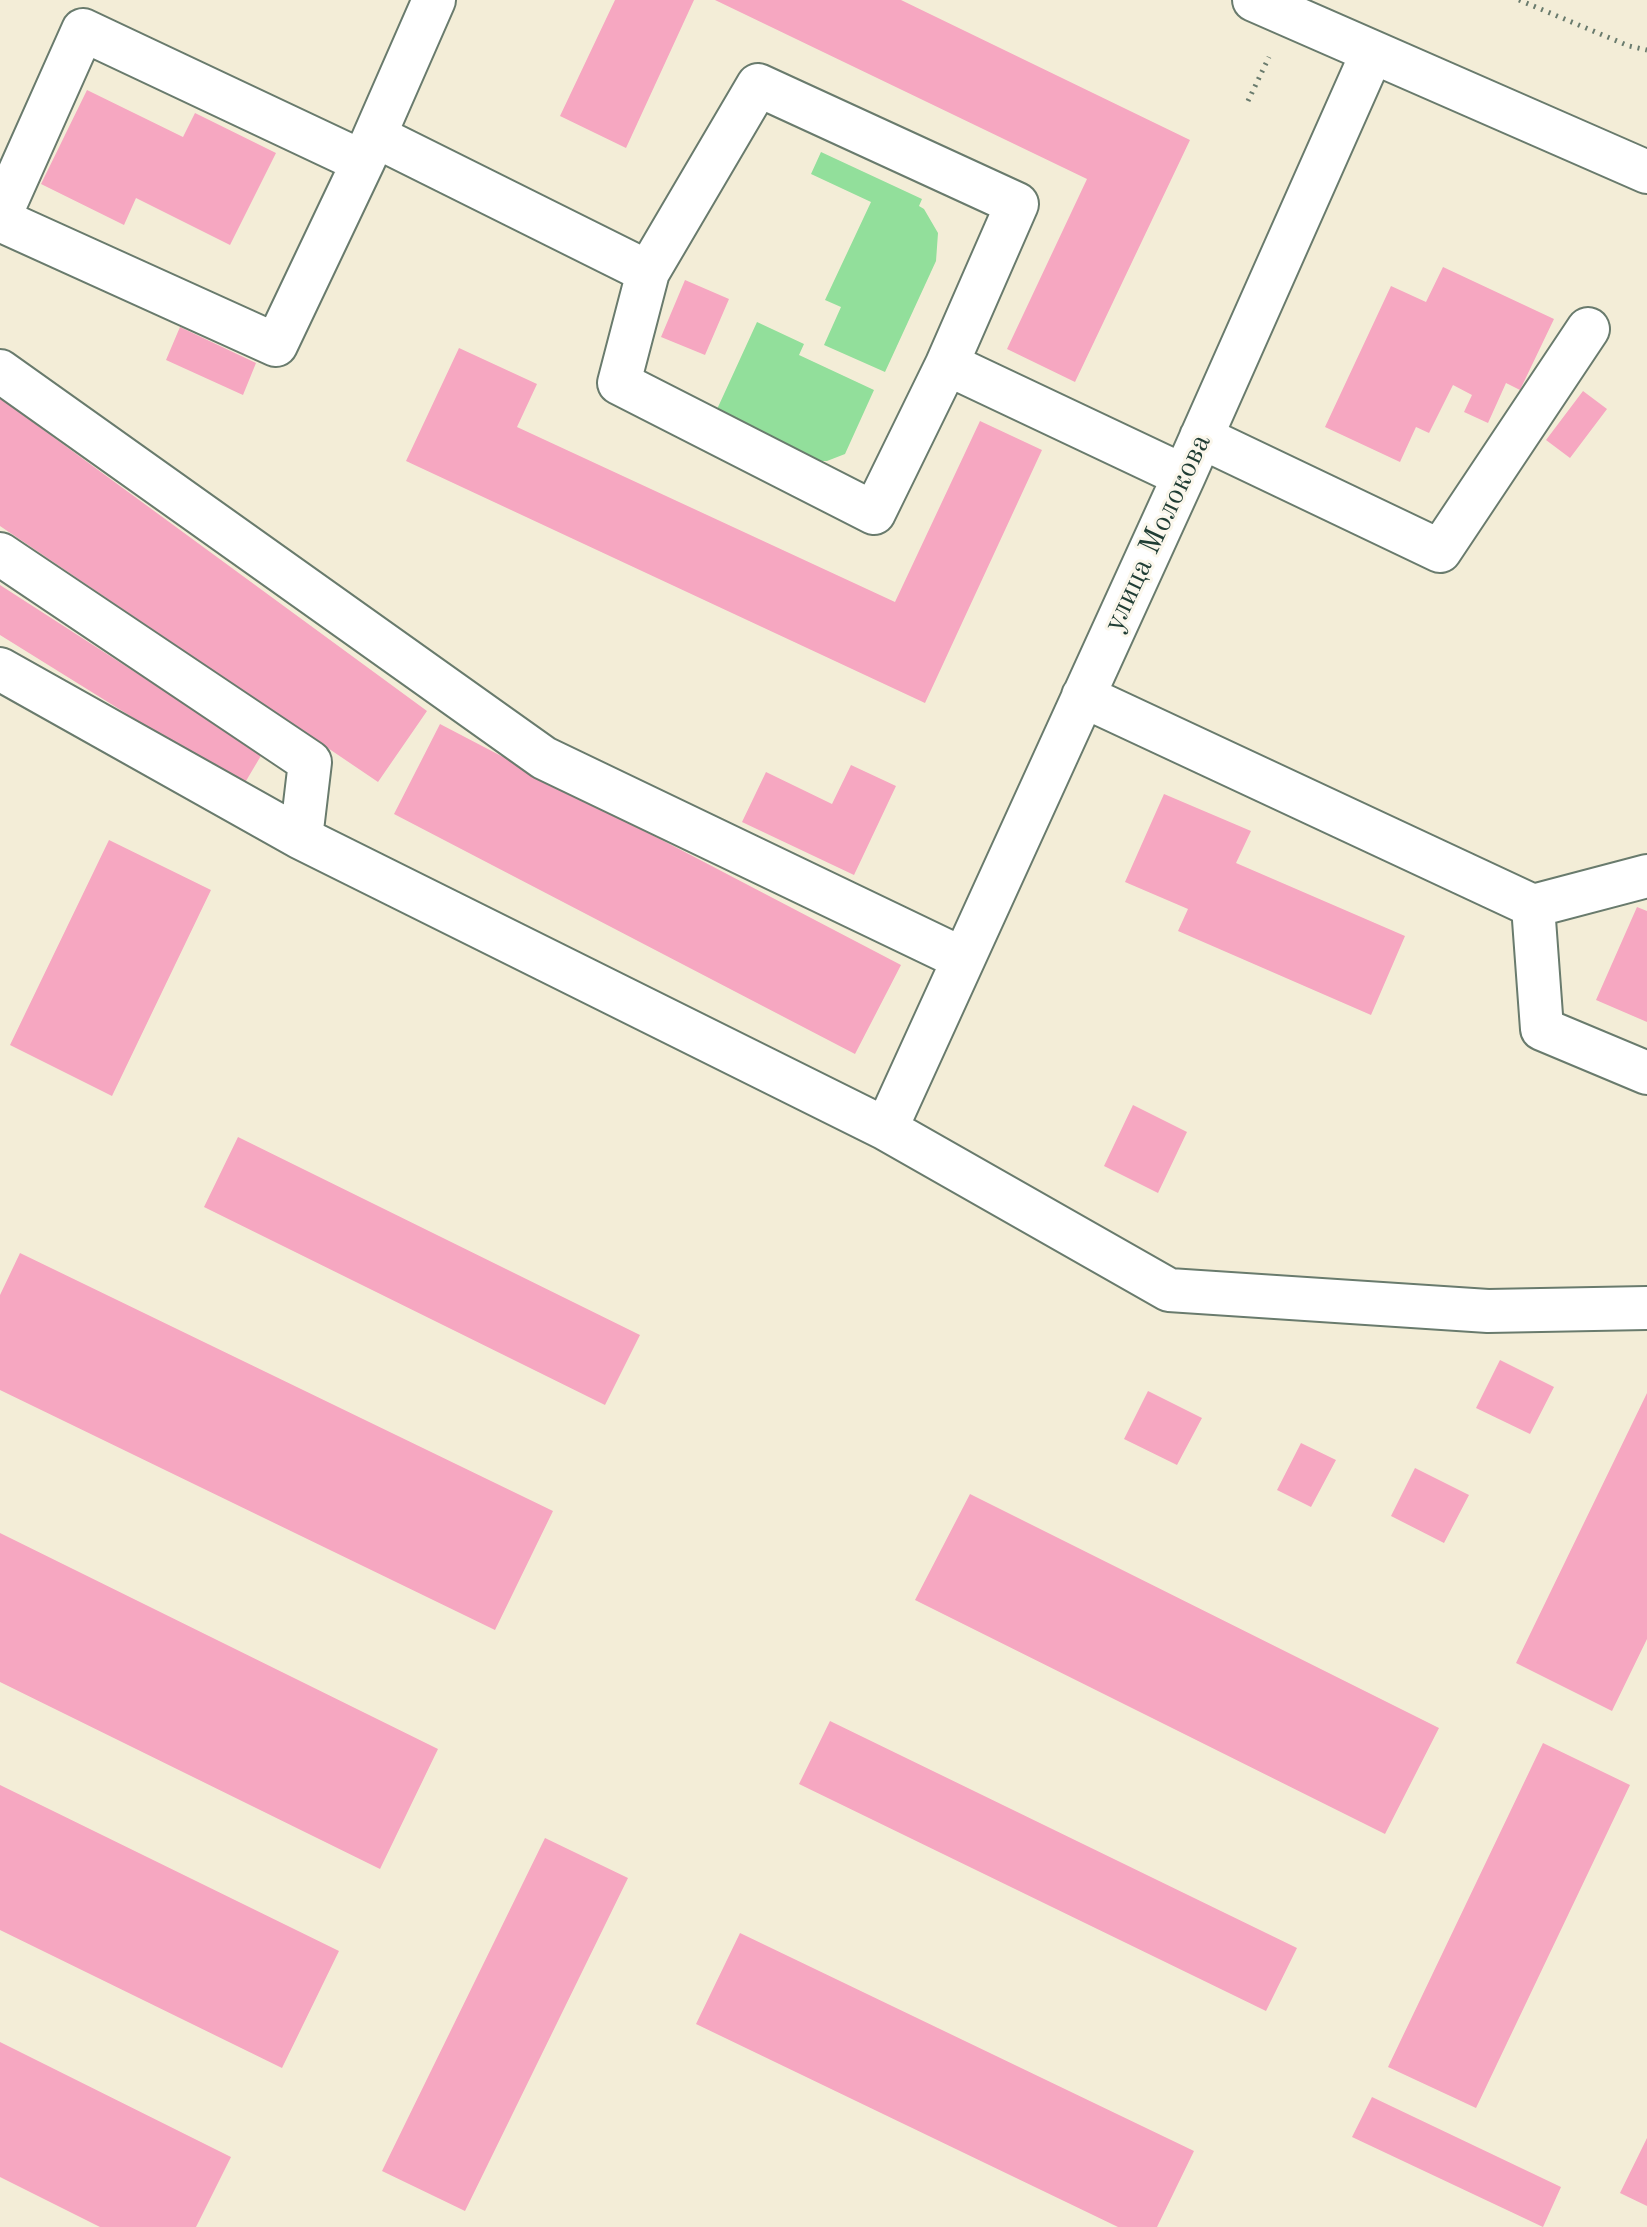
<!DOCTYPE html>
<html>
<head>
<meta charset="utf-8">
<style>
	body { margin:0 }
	canvas { display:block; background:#f3edd7 }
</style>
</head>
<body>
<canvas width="1647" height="2227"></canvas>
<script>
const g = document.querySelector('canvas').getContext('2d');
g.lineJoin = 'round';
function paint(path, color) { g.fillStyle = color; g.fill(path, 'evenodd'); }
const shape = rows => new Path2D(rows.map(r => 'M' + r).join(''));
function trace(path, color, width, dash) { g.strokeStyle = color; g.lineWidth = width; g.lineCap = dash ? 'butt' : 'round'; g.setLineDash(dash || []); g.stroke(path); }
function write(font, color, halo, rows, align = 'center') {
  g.font = font + ' "Old Standard TT",serif'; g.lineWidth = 6; g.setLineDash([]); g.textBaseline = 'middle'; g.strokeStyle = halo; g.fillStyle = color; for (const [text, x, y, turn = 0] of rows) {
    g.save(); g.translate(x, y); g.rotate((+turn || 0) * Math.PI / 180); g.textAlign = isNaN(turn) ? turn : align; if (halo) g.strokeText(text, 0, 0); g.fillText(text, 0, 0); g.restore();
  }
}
paint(shape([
	[821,152,922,199,919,206,924,209,938,233,936,261,885,372,824,345,841,307,825,300,871,202,811,174],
	[757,322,804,344,799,355,874,390,845,454,827,461,807,461,713,418]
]), '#92df9b');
paint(shape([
	[615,0,694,0,626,148,560,116],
	[715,0,901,0,1190,140,1075,382,1007,349,1087,179],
	[87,90,183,137,195,113,276,153,230,245,136,198,124,225,41,184],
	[1443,267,1554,319,1520,390,1506,383,1488,423,1464,412,1472,395,1453,385,1429,433,1416,427,1400,462,1325,427,1391,286,1426,302],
	[685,280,729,299,705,355,661,337],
	[180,327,256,363,243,395,166,360],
	[459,348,537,384,517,427,895,602,980,421,1042,450,925,703,406,461],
	[1583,391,1607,409,1570,458,1546,440],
	[0,398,427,711,378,782,0,526],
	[0,585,262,754,243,786,0,635],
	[440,724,901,965,855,1054,394,814],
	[851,765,896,786,854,875,742,822,766,772,832,804],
	[1164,794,1251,831,1236,863,1405,936,1371,1015,1178,931,1188,909,1125,882],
	[109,840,211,890,112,1096,10,1045],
	[1637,907,1647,911,1647,1022,1596,1000],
	[1133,1105,1187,1132,1158,1193,1104,1166],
	[238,1137,640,1335,605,1405,204,1207],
	[20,1253,553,1511,495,1630,0,1390,0,1295],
	[1500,1360,1554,1387,1530,1434,1476,1408],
	[1148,1391,1202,1418,1177,1465,1124,1439],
	[1647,1393,1647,1639,1612,1711,1516,1663],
	[1301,1443,1336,1460,1311,1507,1277,1490],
	[1415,1468,1469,1495,1444,1543,1391,1516],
	[970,1494,1439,1728,1385,1834,915,1600],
	[0,1533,438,1749,380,1869,0,1682],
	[830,1721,1297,1948,1266,2011,799,1784],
	[1543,1743,1630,1785,1476,2108,1388,2067],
	[0,1785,339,1951,282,2068,0,1930],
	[545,1838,628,1878,465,2211,382,2171],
	[740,1933,1194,2151,1157,2227,1118,2227,696,2024],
	[0,2042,231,2157,196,2227,100,2227,0,2177],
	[1372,2097,1561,2187,1543,2227,1352,2137],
	[1647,2138,1647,2206,1620,2193]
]), '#f6a7c1');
const minor = shape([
	[1254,0,1647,172],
	[0,216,83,30,363,162,375,136,648,272,619,383,874,513,947,364],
	[0,220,276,345,363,162,434,0],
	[648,272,758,85,1017,204,947,364,1184,476],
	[0,371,544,758,963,959],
	[1201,437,1440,551,1588,329],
	[0,554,310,762,301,838],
	[0,669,301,838,886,1129,1169,1290,1488,1311,1647,1308],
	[1083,696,1533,906],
	[1647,876,1533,906,1542,1029,1647,1073],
	[886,1129,1184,476,1372,53]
]);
trace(minor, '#697b6d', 46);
trace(shape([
	[1519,0,1629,46,1647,50],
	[1248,101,1269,57]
]), '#697b6d', 5, [2, 6]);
trace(minor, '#fff', 42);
write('30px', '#1f3d34', '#fbf7ec', [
	["улица Молокова",1158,533,-65]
]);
</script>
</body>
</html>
